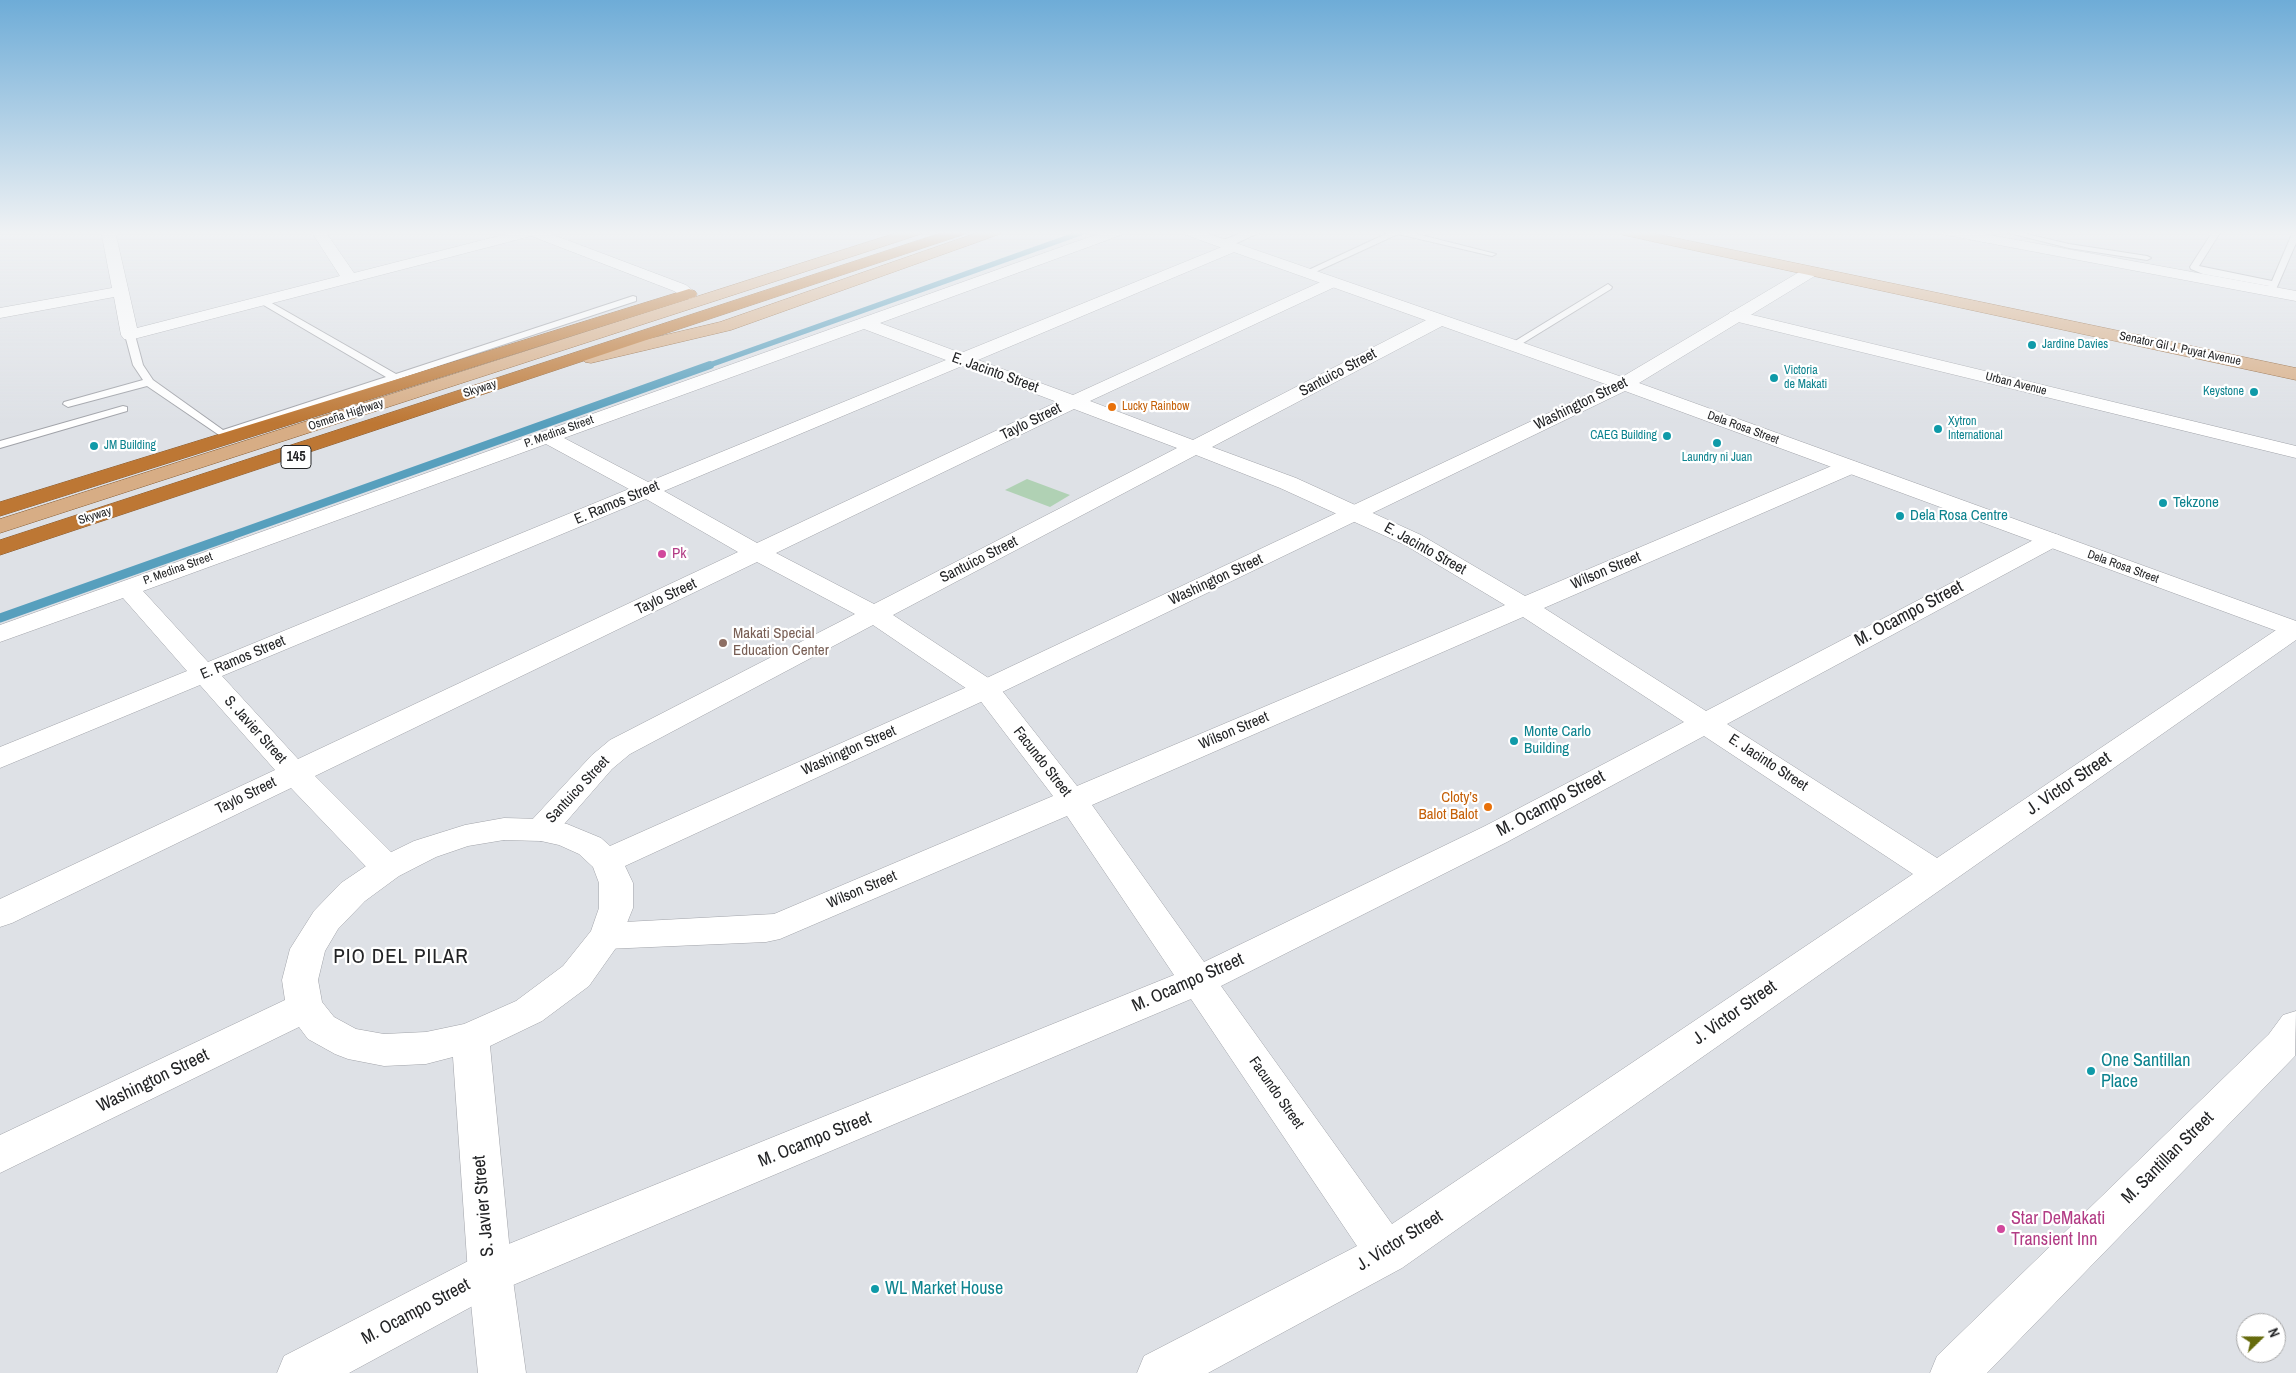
<!DOCTYPE html>
<html>
<head>
<meta charset="utf-8">
<style>
	body { margin:0 }
	#map { position:relative; width:2296px; height:1373px; overflow:hidden; background:#dee1e6; font-family:"Archivo Narrow",sans-serif }
	canvas { display:block }
	.north { position:absolute; left:2236px; top:1313px; width:50px; height:50px; box-sizing:border-box; background:#fff; border:1px solid #a7a7a8; border-radius:50%; rotate:68deg; font-size:14px; font-weight:700; line-height:20px; text-align:center; color:#232426 }
	.north::after { content:''; display:block; margin:auto; width:18px; height:22px; background:#666b0d; clip-path:polygon(50% 0,100% 100%,50% 72%,0 100%) }
</style>
</head>
<body>
<div id="map">
<canvas width="2296" height="1373"></canvas>
<div class="north">N</div>
</div>
<script>
const g = document.querySelector('canvas').getContext('2d');
g.lineJoin = 'round';
function paint(path, color) { g.fillStyle = color; g.fill(path, 'evenodd'); }
const shape = rows => new Path2D(rows.map(r => 'M' + r).join(''));
function trace(path, color, width, dash) { g.strokeStyle = color; g.lineWidth = width; g.lineCap = dash ? 'butt' : 'round'; g.setLineDash(dash || []); g.stroke(path); }
function write(font, color, halo, rows, align = 'center') {
  g.font = font + ' "Archivo Narrow",sans-serif'; g.lineWidth = 4.5; g.setLineDash([]); g.textBaseline = 'middle'; g.strokeStyle = halo; g.fillStyle = color; for (const [text, x, y, turn = 0] of rows) {
    g.save(); g.translate(x, y); g.rotate((+turn || 0) * Math.PI / 180); g.textAlign = isNaN(turn) ? turn : align; if (halo) g.strokeText(text, 0, 0); g.fillText(text, 0, 0); g.restore();
  }
}
paint(shape([
	[1027,479,1070,495,1050,507,1005,490]
]), '#b0d1b4');
trace(shape([
	[707,366,1086,231]
]), '#579fbd', 5.5);
trace(shape([
	[228,537,710,365]
]), '#579fbd', 8);
trace(shape([
	[0,618,231,536]
]), '#579fbd', 9);
const service = shape([
	[1392,231,1405,231,1496,254,1492,256,1398,234,1309,275,1302,273,1392,231],
	[2001,231,2014,231,2069,244,2147,256,2151,258,2147,260,2069,248,2001,231],
	[2213,231,2221,231,2199,266,2272,281,2292,234,2296,232,2296,243,2274,294,2267,292,2269,286,2203,274,2191,269,2190,267,2213,231],
	[1608,284,1612,287,1611,289,1515,348,1509,348,1507,346,1608,284],
	[633,296,636,297,636,301,222,437,147,386,68,407,63,404,64,402,143,380,133,365,125,335,130,332,135,335,143,365,153,380,223,430,386,377,260,303,259,301,263,298,396,374,633,296],
	[123,406,127,407,127,411,0,448,0,441,123,406]
]);
const pedestrian = shape([
	[1247,231,1263,231,1228,247,1220,247,1218,244,1220,241,1247,231]
]);
const minor = shape([
	[101,231,115,231,137,328,340,276,311,231,325,231,354,273,518,231,541,231,539,234,130,340,124,339,121,335,114,297,0,318,0,308,112,288,101,231],
	[1106,231,1126,231,1124,234,880,323,961,353,1229,244,1239,244,1241,247,1239,250,978,360,1073,395,1327,279,1339,279,1341,282,1339,285,1090,401,1193,440,1434,316,1446,316,1449,320,1446,324,1212,447,1296,478,1421,535,1525,596,1841,462,1849,461,1857,462,1860,467,1857,472,1544,608,1706,711,2043,535,2051,533,2059,535,2063,540,2059,545,1727,724,1937,858,2285,624,2296,622,2296,640,1402,1268,1208,1373,1137,1373,1144,1356,1357,1246,1191,999,506,1288,349,1373,277,1373,284,1356,474,1258,1174,975,1067,816,780,939,766,942,606,949,594,945,589,936,594,927,606,923,774,914,1053,796,976,695,873,625,630,754,612,769,552,838,541,841,530,838,525,830,530,822,592,755,610,740,855,614,757,562,315,776,399,860,403,868,399,876,387,880,375,876,291,788,12,923,0,927,0,899,275,770,200,685,0,768,0,747,187,671,123,598,0,642,0,625,1106,231],
	[864,329,946,360,648,482,564,438,864,329],
	[962,366,1057,402,757,543,664,491,962,366],
	[1074,409,1177,448,874,604,776,553,1074,409],
	[546,444,629,489,208,662,143,591,546,444],
	[1196,455,1280,488,1405,545,1505,605,1077,786,996,683,893,615,1196,455],
	[646,499,738,552,298,759,222,676,646,499],
	[1523,617,1684,722,1485,826,1204,962,1092,805,1523,617],
	[1704,736,1913,874,1392,1224,1221,986,1507,842,1704,736],
	[1736,311,2296,446,2296,458,1730,320,1728,316,1730,312,1736,311],
	[2296,1011,2295,1056,1987,1373,1930,1373,1937,1356,2269,1034,2283,1015,2296,1011]
]);
const tertiary = shape([
	[524,231,543,231,686,285,697,294,695,297,689,299,683,297,674,291,526,234,524,231],
	[1181,231,1201,231,1622,377,1806,268,1818,268,1820,271,1818,274,1639,383,2296,621,2296,638,1625,391,996,695,625,866,633,883,633,908,618,945,589,986,542,1021,490,1046,512,1273,526,1373,478,1373,468,1273,453,1057,426,1064,384,1066,348,1059,335,1054,308,1039,299,1027,0,1173,0,1135,285,1000,282,980,290,949,314,911,341,883,375,860,414,841,465,825,504,818,541,819,567,824,601,838,610,846,976,683,1608,385,1183,234,1181,231],
	[504,840,541,841,559,845,579,854,593,867,599,883,599,908,591,931,563,966,516,1001,464,1024,426,1032,384,1034,356,1029,334,1017,322,1002,318,980,325,951,338,929,365,901,399,876,436,857,468,846,504,840],
	[1939,231,1968,231,2296,291,2296,301,1946,235,1939,231]
]);
const primary = shape([
	[902,231,923,231,921,234,0,533,0,519,902,231],
	[982,231,1002,231,1000,234,731,330,591,363,585,362,582,358,585,354,720,322,982,231],
	[1616,231,1642,231,2296,368,2296,380,1623,235,1616,231]
]);
const motorway = shape([
	[947,231,967,231,965,234,0,555,0,540,947,231],
	[689,289,695,291,697,294,695,297,0,516,0,502,689,289]
]);
trace(service, '#a1a3a9', 2);
trace(pedestrian, '#a1a3a9', 2);
trace(minor, '#a1a3a9', 1);
trace(tertiary, '#a1a3a9', 1);
trace(primary, '#875a2f', 1);
trace(motorway, '#875a2f', 1);
paint(service, '#fff');
paint(pedestrian, '#fff');
paint(minor, '#fff');
paint(tertiary, '#fff');
paint(primary, '#d7ad85');
paint(motorway, '#bd7734');
const sky = g.createLinearGradient(0, 0, 0, 423);
sky.addColorStop(0, '#6eacd7');
sky.addColorStop(0.55, '#f0f2f4');
sky.addColorStop(1, '#f0f2f400');
g.fillStyle = sky;
g.fillRect(0, 0, 2296, 423);
for (const [x, y, r, color] of [
	[2032,345,5,"#0f9aa8"],
	[1774,378,5,"#0f9aa8"],
	[2254,392,5,"#0f9aa8"],
	[1112,407,5,"#e8710a"],
	[1938,429,5,"#0f9aa8"],
	[1667,436,5,"#0f9aa8"],
	[1717,443,5,"#0f9aa8"],
	[94,446,5,"#0f9aa8"],
	[2163,503,5,"#0f9aa8"],
	[1900,516,5,"#0f9aa8"],
	[662,554,5,"#d1479c"],
	[723,643,5,"#8d6e63"],
	[1514,741,5,"#0f9aa8"],
	[1488,807,5,"#e8710a"],
	[2091,1071,5,"#0f9aa8"],
	[2001,1229,5,"#d1479c"],
	[875,1289,5,"#0f9aa8"]
]) { const dot = new Path2D(); dot.arc(x, y, r, 0, 2 * Math.PI); g.fillStyle = color; g.fill(dot); trace(dot, '#fff', 2); }
write('12px', '#0d838f', '#fff', [
	["Jardine Davies",2042,345],
	["Victoria",1784,371],
	["de Makati",1784,385],
	["Keystone",2244,392,"right"],
	["Xytron",1948,422],
	["International",1948,436],
	["CAEG Building",1657,436,"right"],
	["JM Building",104,446],
	["Laundry ni Juan",1717,458,"center"]
], 'left');
write('12px', '#232426', '#fff', [
	["Senator Gil J. Puyat Avenue",2180,349,12],
	["Urban Avenue",2016,384,14],
	["Skyway",480,389,-18],
	["Osmeña Highway",346,415,-18],
	["Dela Rosa Street",1743,428,20],
	["P. Medina Street",559,432,-20],
	["Skyway",95,516,-18],
	["Dela Rosa Street",2123,567,20],
	["P. Medina Street",178,569,-20]
]);
write('12px', '#c56008', '#fff', [
	["Lucky Rainbow",1122,407]
], 'left');
for (const [x, y, w] of [
	[296,457,30]
]) { const box = new Path2D(); box.roundRect(x - w / 2, y - 11.5, w, 23, 4); g.fillStyle = '#fff'; g.fill(box); trace(box, '#232426', 1); }
write('bold 14px', '#232426', null, [
	["145",296,457]
]);
write('15px', '#232426', '#fff', [
	["E. Jacinto Street",995,373,20],
	["Santuico Street",1338,373,-28],
	["Washington Street",1581,404,-26],
	["Taylo Street",1031,422,-26],
	["E. Ramos Street",617,503,-23],
	["E. Jacinto Street",1425,549,29],
	["Santuico Street",979,560,-27],
	["Wilson Street",1606,571,-23],
	["Washington Street",1216,580,-25],
	["Taylo Street",666,597,-25],
	["E. Ramos Street",243,658,-23],
	["S. Javier Street",255,730,48],
	["Wilson Street",1234,731,-23],
	["Washington Street",849,751,-24],
	["Facundo Street",1042,762,52],
	["E. Jacinto Street",1768,763,33],
	["Santuico Street",578,790,-47],
	["Taylo Street",246,796,-26],
	["Wilson Street",862,890,-23],
	["Facundo Street",1276,1093,55]
]);
write('15px', '#0d838f', '#fff', [
	["Tekzone",2173,503],
	["Dela Rosa Centre",1910,516],
	["Monte Carlo",1524,732],
	["Building",1524,749]
], 'left');
write('15px', '#b23c85', '#fff', [
	["Pk",672,554]
], 'left');
write('15px', '#785e54', '#fff', [
	["Makati Special",733,634],
	["Education Center",733,651]
], 'left');
write('15px', '#c56008', '#fff', [
	["Cloty’s",1478,798],
	["Balot Balot",1478,815]
], 'right');
write('18px', '#232426', '#fff', [
	["M. Ocampo Street",1909,614,-28],
	["J. Victor Street",2069,784,-34],
	["M. Ocampo Street",1551,804,-28],
	["M. Ocampo Street",1188,983,-24],
	["J. Victor Street",1735,1013,-35],
	["Washington Street",153,1081,-26],
	["M. Ocampo Street",815,1140,-22],
	["M. Santillan Street",2168,1158,-45],
	["S. Javier Street",484,1206,-95],
	["J. Victor Street",1400,1241,-32],
	["M. Ocampo Street",416,1312,-28]
]);
write('18px', '#0d838f', '#fff', [
	["One Santillan",2101,1061],
	["Place",2101,1082],
	["WL Market House",885,1289]
], 'left');
write('18px', '#b23c85', '#fff', [
	["Star DeMakati",2011,1219],
	["Transient Inn",2011,1240]
], 'left');
g.letterSpacing = '1px';
write('21px', '#232426', '#fff', [
	["PIO DEL PILAR",401,957]
]);
g.letterSpacing = '0px';
</script>
</body>
</html>
